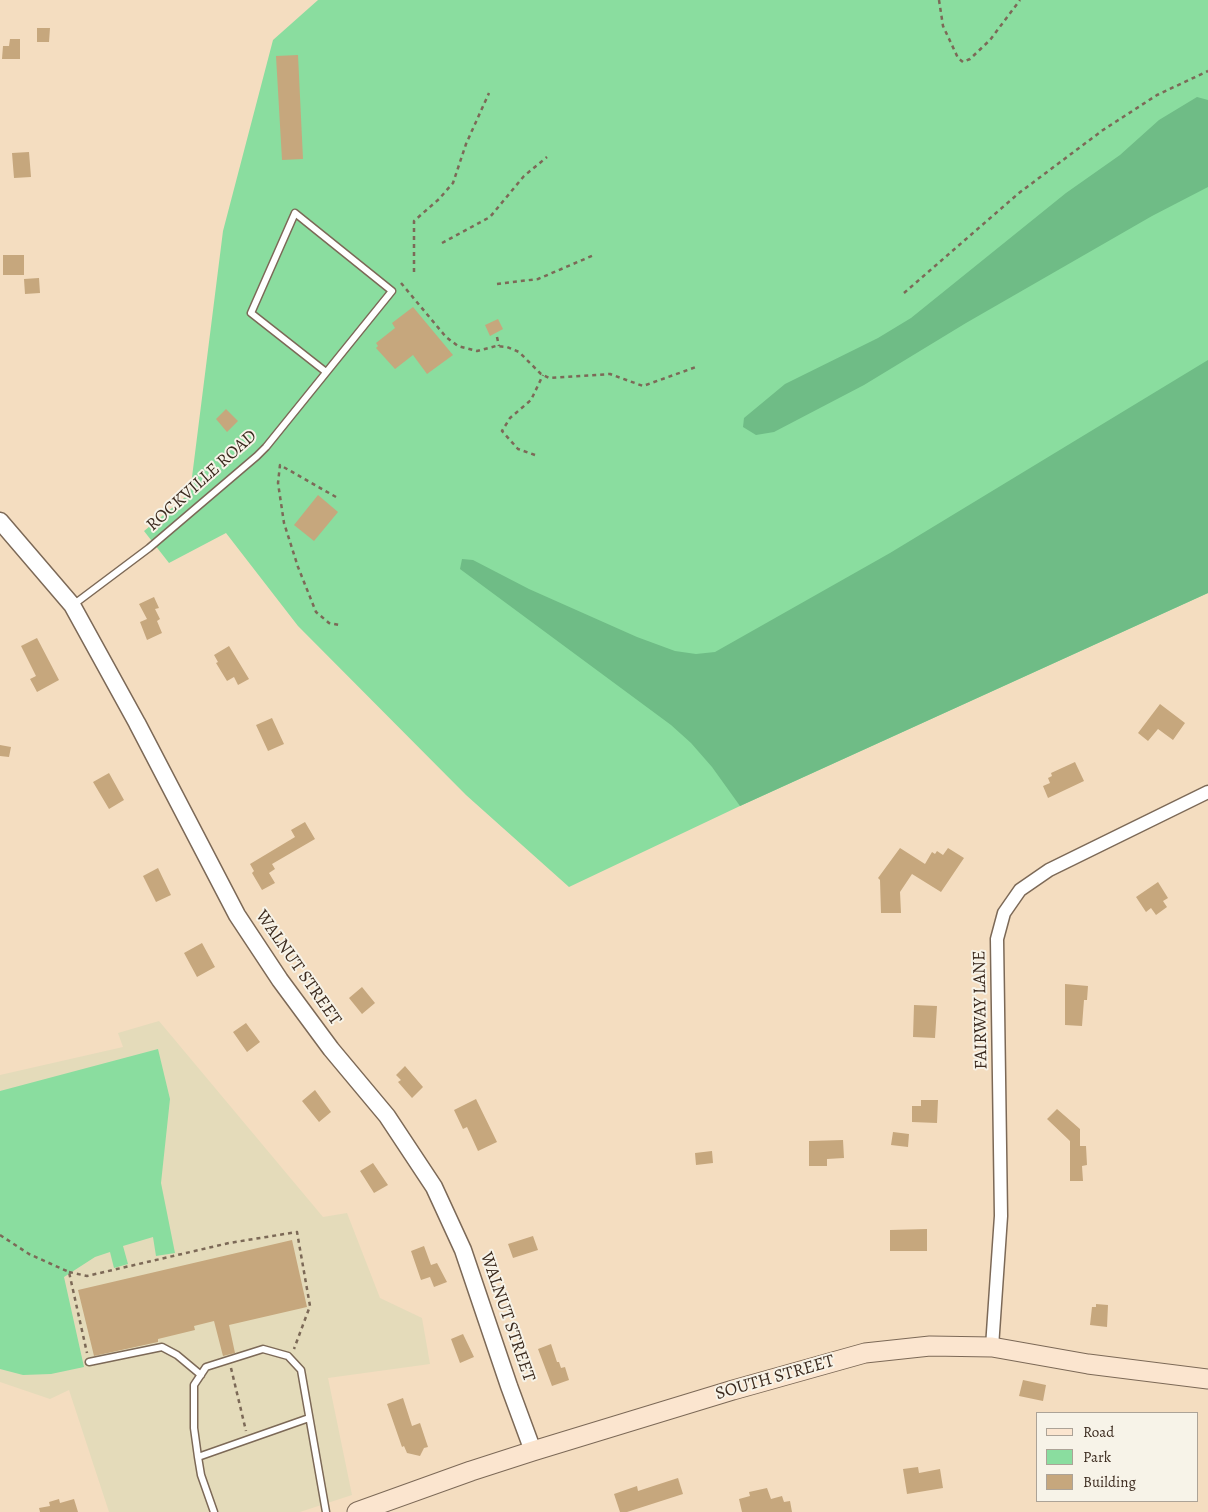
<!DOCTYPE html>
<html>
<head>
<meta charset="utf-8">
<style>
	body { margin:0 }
	#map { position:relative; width:1208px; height:1512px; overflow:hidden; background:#f4ddc0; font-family:Alegreya,serif }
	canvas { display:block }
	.legend { position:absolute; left:1036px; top:1412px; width:162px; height:90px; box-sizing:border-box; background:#f7f3e8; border:1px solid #aca397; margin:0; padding:6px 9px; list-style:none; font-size:15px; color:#3b2a1e }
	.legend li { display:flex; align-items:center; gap:10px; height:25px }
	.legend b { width:25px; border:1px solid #aca397 }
</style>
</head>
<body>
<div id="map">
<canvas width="1208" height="1512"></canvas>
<ul class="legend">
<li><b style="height:6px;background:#fbe5cf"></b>Road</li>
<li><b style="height:14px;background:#8add9f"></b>Park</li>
<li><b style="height:14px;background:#c6a77d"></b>Building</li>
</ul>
</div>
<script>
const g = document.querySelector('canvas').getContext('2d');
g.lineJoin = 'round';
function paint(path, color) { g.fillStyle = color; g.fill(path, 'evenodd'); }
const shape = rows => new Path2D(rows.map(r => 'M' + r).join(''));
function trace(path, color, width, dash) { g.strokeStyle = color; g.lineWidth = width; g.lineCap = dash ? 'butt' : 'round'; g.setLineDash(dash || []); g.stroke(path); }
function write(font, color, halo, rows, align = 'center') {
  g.font = font + ' Alegreya,serif'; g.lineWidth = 4; g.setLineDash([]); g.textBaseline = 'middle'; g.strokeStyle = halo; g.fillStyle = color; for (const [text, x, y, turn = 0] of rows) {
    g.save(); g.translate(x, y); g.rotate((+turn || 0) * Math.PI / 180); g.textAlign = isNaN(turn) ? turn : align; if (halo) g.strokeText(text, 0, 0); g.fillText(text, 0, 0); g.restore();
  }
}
paint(shape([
	[159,1021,323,1217,347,1213,380,1298,422,1318,430,1364,328,1378,352,1495,300,1512,109,1512,69,1390,50,1399,0,1382,0,1075,123,1047,118,1033]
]), '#e4dbba');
paint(shape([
	[318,0,1208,0,1208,593,740,806,569,887,466,795,298,626,226,533,169,563,144,531,190,493,223,231,273,40],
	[158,1049,170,1099,161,1183,175,1253,156,1256,153,1237,123,1246,128,1264,114,1268,110,1252,95,1257,64,1277,84,1367,51,1374,23,1375,0,1369,0,1091]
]), '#8add9f');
paint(shape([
	[1197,97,1208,100,1208,187,1152,216,966,323,864,385,774,432,756,435,743,427,744,418,785,384,878,338,911,318,1066,193,1120,155,1159,120],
	[1208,360,1208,593,740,806,712,767,691,743,671,725,460,569,462,559,473,560,529,589,637,637,675,651,696,654,715,652,890,553]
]), '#6fbc86');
paint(shape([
	[37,28,50,28,49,42,37,42],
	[10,39,20,39,20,59,2,59,3,46,9,46],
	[298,55,303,159,282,160,276,56],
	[29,152,31,177,14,178,12,153],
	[3,255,24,255,24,275,3,275],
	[39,278,40,293,25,294,24,279],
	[413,307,453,355,427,374,413,355,395,369,376,348,378,346,376,343,395,328,392,323],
	[498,319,503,329,490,336,485,325],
	[226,409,238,421,227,432,216,419],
	[318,495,338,512,314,541,294,525],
	[154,597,159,608,155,609,160,619,157,621,162,633,147,640,140,622,147,619,139,604],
	[37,638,59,680,37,692,30,679,36,676,21,646],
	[229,646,249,679,238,685,234,677,227,681,216,663,218,662,214,655],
	[1160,704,1185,723,1173,740,1158,729,1148,741,1138,733],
	[272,718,284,744,268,751,256,725],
	[0,745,11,747,9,757,0,756],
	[1075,762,1084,781,1048,798,1043,786,1050,783,1048,778,1052,776,1051,773],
	[109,773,124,800,109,809,93,782],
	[305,822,315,839,272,864,275,869,269,873,275,883,262,890,252,873,254,871,250,864,295,837,291,830],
	[900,848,925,864,932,852,935,854,937,851,943,855,948,848,964,858,941,892,912,874,900,892,901,913,881,913,880,880,878,878],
	[158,868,171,895,156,902,143,876],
	[1158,882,1168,898,1163,901,1167,907,1156,915,1151,908,1146,912,1136,897],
	[202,943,215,967,197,977,184,953],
	[1065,984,1088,986,1087,1000,1084,1000,1082,1026,1065,1025],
	[362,987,375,1003,362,1014,349,998],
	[914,1005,937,1006,935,1038,913,1037],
	[246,1023,260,1042,247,1052,233,1032],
	[405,1066,423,1087,412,1098,398,1082,401,1080,396,1075],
	[315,1090,331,1112,319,1122,302,1101],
	[476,1099,497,1142,478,1151,467,1127,463,1129,454,1110],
	[921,1100,938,1100,937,1123,912,1122,912,1106,921,1106],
	[1057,1109,1080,1129,1080,1146,1086,1146,1087,1165,1082,1166,1083,1181,1070,1181,1070,1141,1047,1119],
	[893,1132,909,1134,908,1147,891,1145],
	[843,1140,844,1158,827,1159,827,1166,809,1166,809,1141],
	[712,1151,713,1163,696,1165,695,1153],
	[373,1163,388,1185,374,1193,360,1171],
	[927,1229,927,1251,890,1251,890,1230],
	[533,1236,538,1250,513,1258,508,1244],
	[292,1240,307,1307,229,1325,235,1353,223,1356,214,1321,194,1326,195,1330,158,1339,158,1342,94,1356,78,1290],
	[424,1246,431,1265,437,1263,447,1282,434,1287,430,1277,421,1280,411,1251],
	[1096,1304,1108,1305,1107,1327,1090,1325,1092,1307,1096,1307],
	[463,1334,474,1357,460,1363,451,1339],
	[551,1344,557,1362,559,1362,561,1368,565,1367,569,1380,552,1386,538,1349],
	[1023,1380,1046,1385,1043,1401,1019,1396],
	[403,1398,412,1426,420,1423,428,1447,424,1448,420,1456,407,1453,404,1446,402,1447,387,1404],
	[918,1467,919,1473,940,1469,943,1488,907,1494,903,1469],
	[678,1478,683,1494,627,1512,620,1512,614,1494,637,1486,638,1491],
	[767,1488,771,1499,782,1496,784,1502,790,1501,792,1512,742,1512,739,1499,750,1496,749,1492],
	[59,1499,60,1503,74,1499,78,1512,40,1512,39,1508,50,1506,49,1502]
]), '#c6a77d');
const service = shape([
	[73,605,149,548,257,456,266,447,392,291,295,213,251,313,326,372],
	[89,1362,162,1347,177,1355,201,1375],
	[198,1457,309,1418],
	[214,1512,201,1475,198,1457,194,1428,194,1385,206,1367,263,1349,288,1356,301,1370,326,1512]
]);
const minor = shape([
	[992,1347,1001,1216,997,939,1004,913,1020,890,1049,870,1208,792]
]);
const tertiary = shape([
	[0,521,72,605,137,723,237,915,280,980,331,1049,387,1116,434,1187,463,1250,509,1386,533,1451]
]);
const secondary = shape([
	[357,1512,471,1471,533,1451,733,1390,865,1353,930,1346,992,1347,1088,1364,1208,1379]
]);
trace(service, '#7c6957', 9);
trace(minor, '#7c6957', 15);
trace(tertiary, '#7c6957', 19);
trace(secondary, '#7c6957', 21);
trace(shape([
	[939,0,943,26,958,58,963,62,970,59,990,40,1020,0],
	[442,243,490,217,524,176,547,157],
	[414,272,414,221,439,199,453,183,466,144,489,93],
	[401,283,446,337,458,346,477,351,496,346,507,347,519,352,541,374,549,378,610,374,643,386,696,367],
	[497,284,538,279,594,255],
	[904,293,1019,193,1103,130,1157,95,1208,71],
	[497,337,499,346],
	[535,455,518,449,502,431,510,418,531,400,543,375],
	[336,497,280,465,278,483,284,523,298,567,316,612,329,623,339,625],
	[0,1235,29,1254,69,1272,87,1353],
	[69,1272,87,1276,229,1243,297,1232,310,1306,294,1349],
	[231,1368,246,1431]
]), '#7c6957', 2.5, [4, 4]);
trace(service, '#fff', 6);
trace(minor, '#fff', 12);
trace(tertiary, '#fff', 16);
trace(secondary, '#fbe5cf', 19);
write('18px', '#3b2a1e', '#f7f3e8', [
	["ROCKVILLE ROAD",202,481,-42],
	["WALNUT STREET",298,968,55],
	["FAIRWAY LANE",981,1010,-91],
	["WALNUT STREET",507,1317,71],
	["SOUTH STREET",775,1378,-16]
]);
</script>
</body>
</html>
